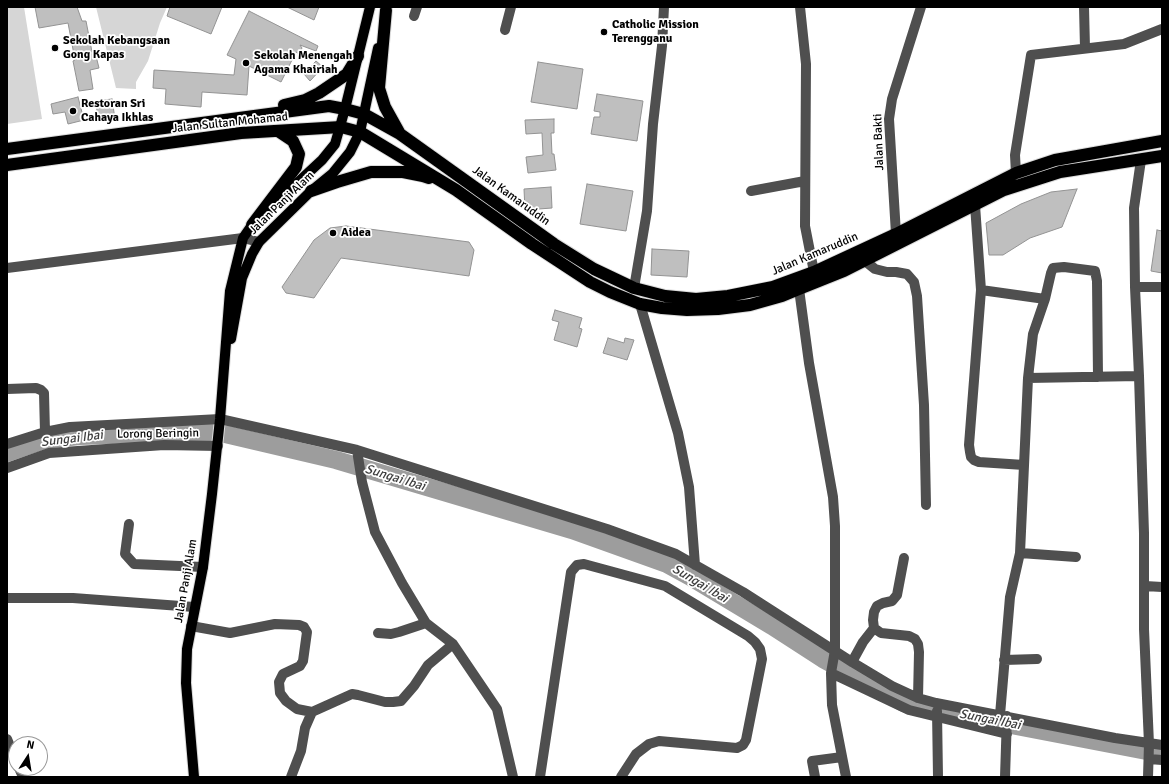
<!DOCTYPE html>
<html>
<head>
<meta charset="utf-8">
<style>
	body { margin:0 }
	#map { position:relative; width:1169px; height:784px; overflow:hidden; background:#fff; font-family:Signika,sans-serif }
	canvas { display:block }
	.frame { position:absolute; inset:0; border:8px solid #000; pointer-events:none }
	.north { position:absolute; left:8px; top:736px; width:40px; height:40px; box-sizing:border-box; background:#fff; border:1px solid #999; border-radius:50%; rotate:12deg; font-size:11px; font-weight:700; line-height:16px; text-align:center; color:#000 }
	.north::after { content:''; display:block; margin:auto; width:14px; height:18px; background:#000; clip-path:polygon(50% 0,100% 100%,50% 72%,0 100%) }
</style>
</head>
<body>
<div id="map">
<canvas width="1169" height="784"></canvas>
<div class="frame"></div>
<div class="north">N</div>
</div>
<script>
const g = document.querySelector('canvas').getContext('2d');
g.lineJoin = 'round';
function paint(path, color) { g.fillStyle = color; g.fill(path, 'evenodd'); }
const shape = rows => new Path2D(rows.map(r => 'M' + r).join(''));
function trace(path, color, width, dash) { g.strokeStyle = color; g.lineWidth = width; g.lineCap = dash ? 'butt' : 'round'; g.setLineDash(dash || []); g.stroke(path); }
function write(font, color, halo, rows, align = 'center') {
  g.font = font + ' Signika,sans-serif'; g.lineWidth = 3.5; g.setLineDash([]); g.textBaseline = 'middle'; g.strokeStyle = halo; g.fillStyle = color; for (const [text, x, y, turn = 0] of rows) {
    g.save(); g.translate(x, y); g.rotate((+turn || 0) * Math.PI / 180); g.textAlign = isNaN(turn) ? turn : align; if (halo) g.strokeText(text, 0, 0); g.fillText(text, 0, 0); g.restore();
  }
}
paint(shape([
	[7,7,24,7,42,119,7,124],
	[96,7,167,7,160,23,148,61,136,82,136,89,116,88]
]), '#d6d6d6');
trace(shape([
	[225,434,336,460,572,530,667,564,689,576,772,626,823,659,904,703,912,706,1162,754],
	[7,453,42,441,52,439,79,436,211,432]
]), '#9d9d9d', 18);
const building = shape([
	[35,7,77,7,82,21,86,21,93,57,96,56,99,68,90,70,93,89,79,91,73,61,75,60,68,23,39,28,35,7],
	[170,7,222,7,211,34,167,16,170,7],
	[287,7,319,7,314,20,287,7],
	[249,11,318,46,316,51,300,45,302,48,299,54,296,52,281,82,249,66,247,95,202,92,201,107,165,104,166,89,153,88,154,70,234,75,236,59,227,55,249,11],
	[316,61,323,67,310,81,304,74,316,61],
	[538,62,583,69,577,109,531,102,538,62],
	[597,94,643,101,637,141,591,134,594,117,600,117,600,112,594,111,597,94],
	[78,97,84,120,68,124,65,112,53,114,51,104,78,97],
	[112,99,115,119,98,121,96,101,112,99],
	[554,119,554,133,551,133,552,154,554,154,556,170,528,173,526,157,543,155,542,133,526,134,525,120,554,119],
	[587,184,633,191,626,231,580,224,587,184],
	[551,187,552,208,525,210,524,189,551,187],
	[1077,189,1062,227,1030,238,1003,255,989,255,986,223,1021,204,1051,192,1077,189],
	[346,226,469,242,474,250,469,276,341,258,314,298,286,293,282,287,314,240,330,228,346,226],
	[1157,230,1162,231,1162,273,1151,271,1157,230],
	[652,249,689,251,687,277,651,275,652,249],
	[555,310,582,318,579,328,582,329,577,347,554,340,559,322,552,320,555,310],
	[608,338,624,343,625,338,634,340,627,360,603,353,608,338]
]);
paint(building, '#bfbfbf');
trace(building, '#939393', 1);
const major = shape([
	[231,339,242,278,252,254,259,242,311,191,333,173,350,152,360,132,378,48],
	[194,777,186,683,187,649,203,567,212,494,220,419,230,291,243,238,252,225,322,160,335,144,345,109,370,7]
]);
const highway = shape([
	[386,10,379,88,385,107,400,134],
	[284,105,305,100,319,93,347,74,358,56],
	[7,149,329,106,345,109,364,114,400,134,554,244,594,269,634,288,665,296,696,299,728,296,773,287,814,272,896,234,1016,173,1055,160,1162,141],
	[7,165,241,133,341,127,360,132,456,190,532,244,590,282,610,292,640,304,662,308,687,310,718,309,750,305,782,296,799,289,844,271,1004,190,1060,172,1162,156],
	[311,191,337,182,371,172,403,172,423,176,429,178],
	[252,225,296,167,299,154,293,141,278,131]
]);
trace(major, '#dbdbdb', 12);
trace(highway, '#dbdbdb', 14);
trace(shape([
	[800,7,806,64,805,226,814,272],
	[1084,7,1085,48],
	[414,16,417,7],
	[505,30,511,7],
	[1141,160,1134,208,1135,287,1139,376,1144,533,1144,629,1149,744,1148,777],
	[1016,173,1015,155,1031,55,1124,44,1162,29],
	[751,191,805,181],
	[975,205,981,290,1045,299],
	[896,234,889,119,892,99,921,7],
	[865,261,875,269,887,272,896,272,907,274,914,282,917,296,924,405,926,505],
	[7,268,243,238,259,242],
	[1135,287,1162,287],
	[634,288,647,211,653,124,662,46,664,7],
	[799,289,809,363,833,497,835,526,835,650,831,673,832,705,846,777],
	[981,290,969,445,970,452,971,457,974,460,979,462,1024,465],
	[640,304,678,433,689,487,695,565],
	[1028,378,1139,376],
	[7,389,36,388,41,390,44,393,45,432],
	[7,444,45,432,70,427,220,419,357,450,607,529,676,554,743,592,852,662,892,686,918,698,936,703,1115,738,1162,745],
	[357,450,362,482,375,532,402,583,426,623,453,644,497,709,513,777],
	[7,468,49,453,164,445,218,446],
	[129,524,125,554,134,564,203,567],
	[1020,553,1076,557],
	[904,558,897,595,892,601,883,603,877,606,874,612,873,620,874,628,881,633,909,636,915,639,918,644,919,652,918,698],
	[1145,586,1162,587],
	[7,598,73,598,194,607],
	[191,626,230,633,275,624,299,625,304,627,307,632,303,661,300,666,283,674,279,682,280,693,286,701,297,709,312,712],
	[378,633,391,634,399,632,426,623],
	[1004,660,1037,659],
	[852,662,863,642,874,628],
	[831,673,909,710,1007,734],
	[937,711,938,777],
	[1000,715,1010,597,1020,553,1028,378,1033,334,1045,299,1051,273,1053,268,1064,267,1095,271,1097,281,1098,377],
	[7,739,16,761],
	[1149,759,1162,760],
	[19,768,23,777],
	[291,777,301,751,305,728,312,712,352,694,358,695,385,702,393,702,401,701,414,686,428,665,453,644],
	[540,777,571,572,577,565,584,564,665,586,748,636,755,642,760,649,762,659,746,740,743,745,737,748,659,741,649,744,636,754,621,777],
	[815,777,812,761,842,757],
	[1005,777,1007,716]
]), '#4f4f4f', 10);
trace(major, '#000', 10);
trace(highway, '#000', 12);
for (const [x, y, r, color] of [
	[604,32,4,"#000"],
	[55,48,4,"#000"],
	[246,63,4,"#000"],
	[73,111,4,"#000"],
	[333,233,4,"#000"]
]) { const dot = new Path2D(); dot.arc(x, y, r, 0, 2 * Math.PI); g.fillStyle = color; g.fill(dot); trace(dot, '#fff', 1.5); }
write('bold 12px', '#000', '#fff', [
	["Catholic Mission",612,25],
	["Terengganu",612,39],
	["Sekolah Kebangsaan",63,41],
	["Gong Kapas",63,55],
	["Sekolah Menengah",254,56],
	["Agama Khairiah",254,70],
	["Restoran Sri",81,104],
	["Cahaya Ikhlas",81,118],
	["Aidea",341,233]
], 'left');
write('12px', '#000', '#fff', [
	["Jalan Sultan Mohamad",230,123,-6],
	["Jalan Bakti",879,142,-92],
	["Jalan Kamaruddin",511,196,36],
	["Jalan Panji Alam",282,203,-44],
	["Jalan Kamaruddin",815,254,-23],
	["Lorong Beringin",158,434,-1],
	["Jalan Panji Alam",186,581,-80]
]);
write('italic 13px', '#3e3e3e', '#fff', [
	["Sungai Ibai",72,439,-7],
	["Sungai Ibai",395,478,17],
	["Sungai Ibai",700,584,31],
	["Sungai Ibai",990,720,11]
]);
</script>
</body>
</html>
